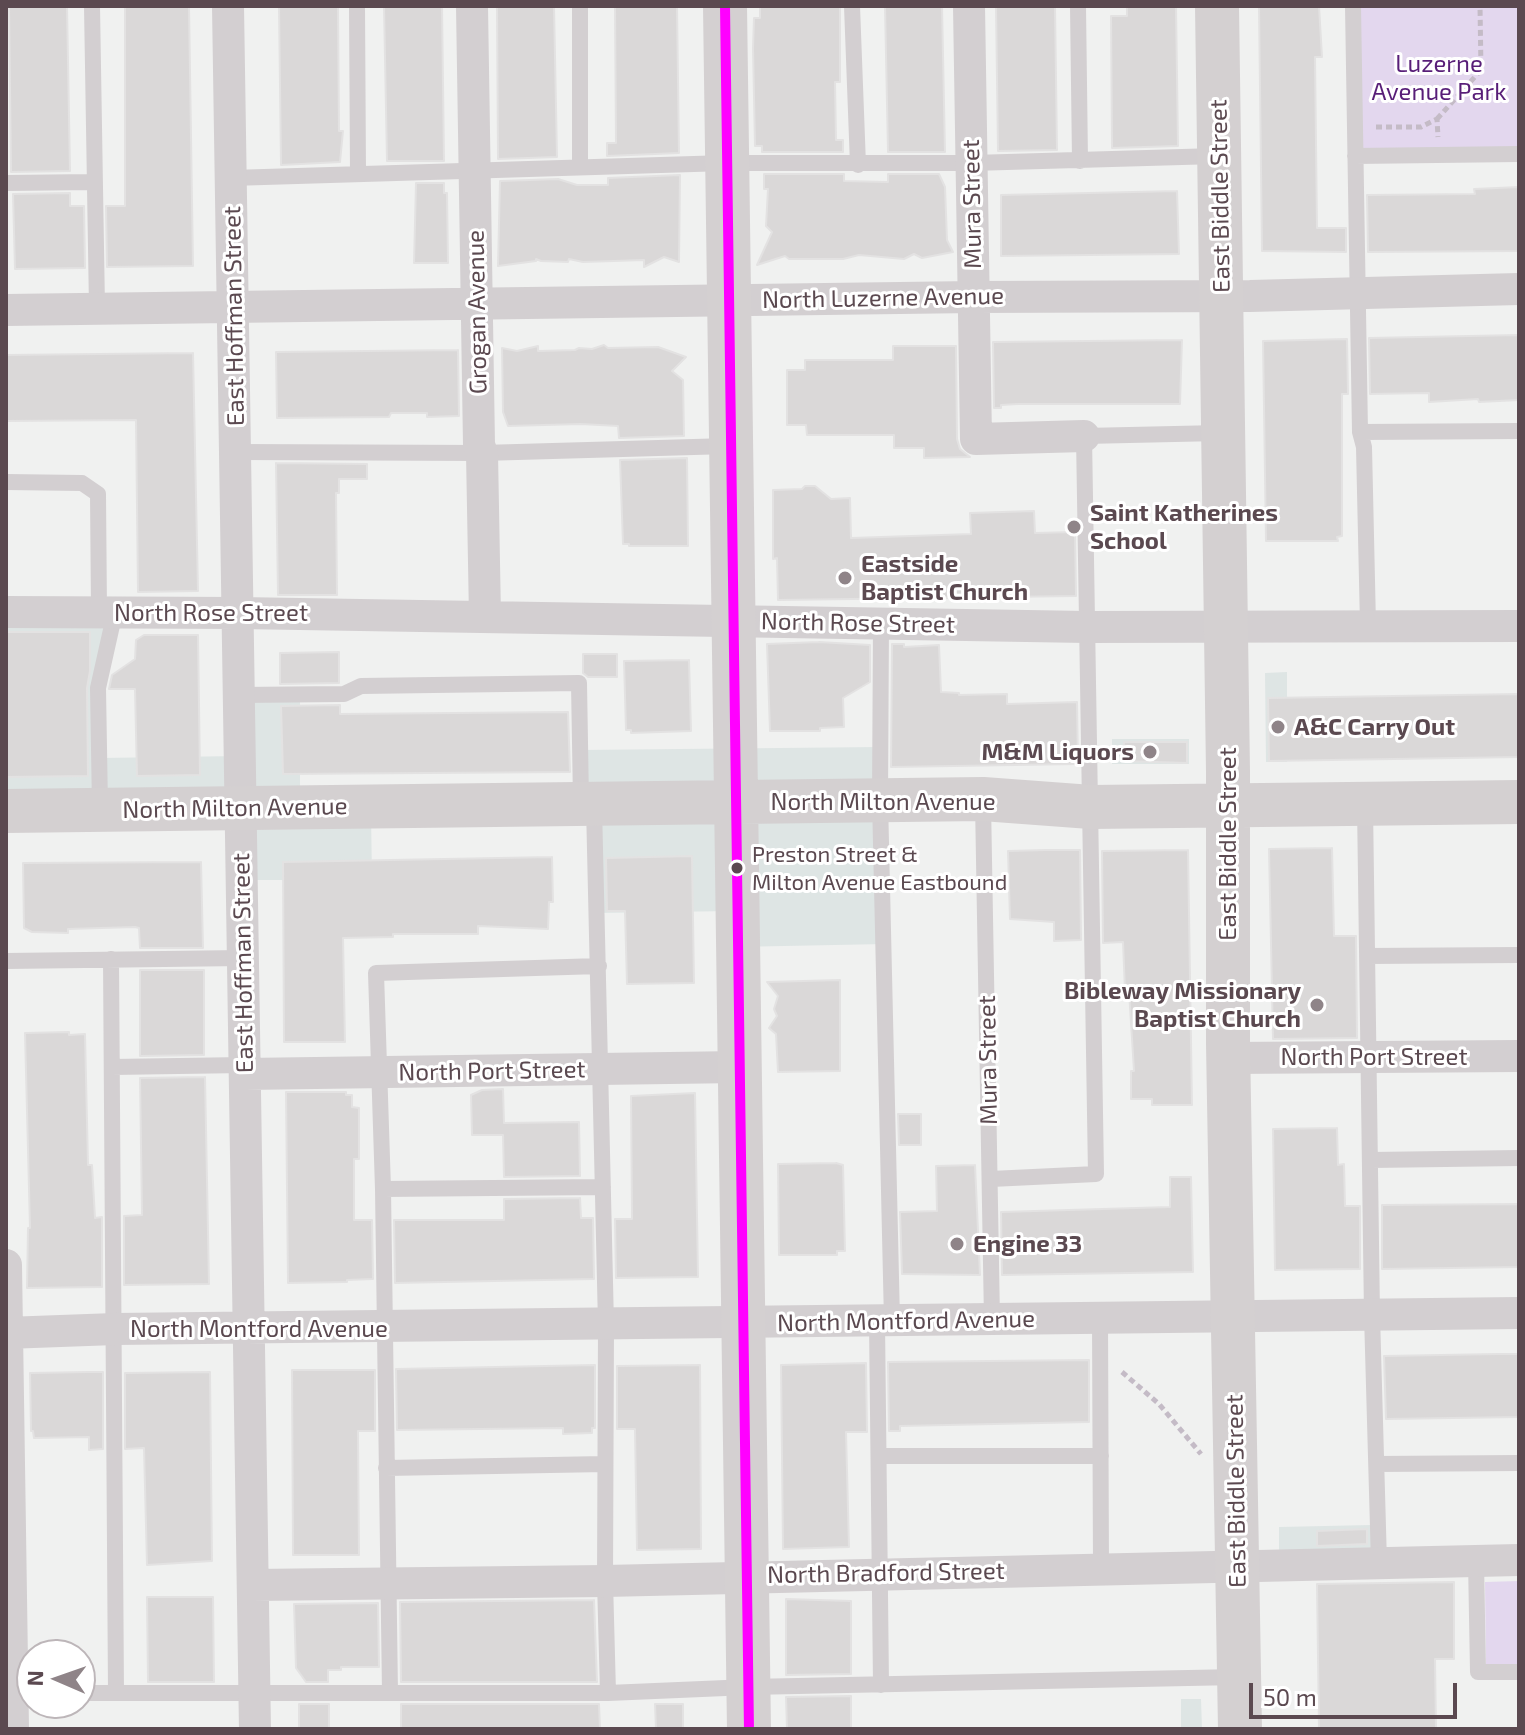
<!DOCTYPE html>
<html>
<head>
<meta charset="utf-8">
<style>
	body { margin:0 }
	#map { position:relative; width:1525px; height:1735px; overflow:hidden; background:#f0f1f0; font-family:"Exo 2",sans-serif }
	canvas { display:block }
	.frame { position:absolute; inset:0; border:8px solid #5b4950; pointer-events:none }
	.north { position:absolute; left:16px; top:1639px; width:80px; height:80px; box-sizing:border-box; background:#fff; border:2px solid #bdb6b9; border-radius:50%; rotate:272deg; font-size:22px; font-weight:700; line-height:32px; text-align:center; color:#5b4950 }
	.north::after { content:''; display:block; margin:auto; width:28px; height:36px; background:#8f8488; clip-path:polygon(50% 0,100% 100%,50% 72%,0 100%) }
	.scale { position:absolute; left:1249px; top:1683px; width:208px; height:36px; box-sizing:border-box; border:4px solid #5b4950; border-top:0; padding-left:10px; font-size:24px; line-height:28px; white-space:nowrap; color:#5b4950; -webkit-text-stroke:6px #fff; paint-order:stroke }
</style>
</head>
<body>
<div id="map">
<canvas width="1525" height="1735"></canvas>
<div class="frame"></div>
<div class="north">N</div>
<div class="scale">50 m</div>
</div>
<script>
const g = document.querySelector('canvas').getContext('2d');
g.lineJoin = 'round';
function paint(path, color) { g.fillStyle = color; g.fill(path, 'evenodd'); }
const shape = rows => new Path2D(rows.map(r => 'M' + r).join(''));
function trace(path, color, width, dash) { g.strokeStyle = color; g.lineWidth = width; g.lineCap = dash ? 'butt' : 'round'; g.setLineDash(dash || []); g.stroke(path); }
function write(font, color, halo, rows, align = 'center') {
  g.font = font + ' "Exo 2",sans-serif'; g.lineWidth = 6; g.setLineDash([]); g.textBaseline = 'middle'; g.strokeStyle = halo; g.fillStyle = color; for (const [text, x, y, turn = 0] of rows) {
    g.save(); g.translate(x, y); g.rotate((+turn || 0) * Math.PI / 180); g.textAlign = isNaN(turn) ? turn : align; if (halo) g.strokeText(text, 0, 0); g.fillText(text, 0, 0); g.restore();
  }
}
paint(shape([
	[6,609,119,611,100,681,100,758,240,756,239,689,300,690,300,813,371,813,372,880,243,880,242,815,6,811],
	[1287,672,1287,762,1266,762,1265,673],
	[1112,739,1189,739,1189,764,1112,764],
	[879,747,885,944,734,947,733,911,595,913,580,750],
	[1371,1525,1371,1548,1279,1551,1279,1527],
	[1181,1699,1201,1699,1202,1729,1181,1729]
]), '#dee5e4');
paint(shape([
	[1359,6,1519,6,1519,147,1360,149],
	[1519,1581,1519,1666,1486,1666,1485,1582]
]), '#e3d7ee');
const building = shape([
	[9,6,67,6,70,171,11,172,9,6],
	[125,6,189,6,193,266,107,267,106,206,125,206,125,6],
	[279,6,338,6,339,131,343,131,340,162,281,165,279,6],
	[384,6,442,6,444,161,387,161,384,6],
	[497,6,554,6,557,157,498,159,497,6],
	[615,6,677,6,679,153,607,156,607,143,616,143,615,6],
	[760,6,840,6,840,82,835,82,836,140,843,140,843,152,762,152,762,146,755,146,753,48,754,18,760,18,760,6],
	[885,6,942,6,945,152,888,152,885,6],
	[996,6,1055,6,1057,150,998,151,996,6],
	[1127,6,1176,6,1178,146,1112,148,1111,16,1127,16,1127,6],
	[1259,6,1319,6,1322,57,1315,57,1317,228,1346,228,1346,252,1262,251,1259,6],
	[764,174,844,174,844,181,888,182,888,174,939,174,945,187,947,240,953,252,922,258,914,254,904,259,859,255,843,259,789,259,785,256,757,265,772,232,766,226,768,189,764,189,764,174],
	[680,175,679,262,664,257,644,267,644,260,583,262,569,259,568,262,541,261,536,259,536,261,498,266,500,181,558,179,577,185,608,185,608,178,680,175],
	[416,183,444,183,444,193,447,193,448,263,414,263,416,183],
	[1519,187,1519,251,1368,252,1367,195,1475,194,1474,189,1519,187],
	[1177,191,1179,254,1001,256,1001,195,1177,191],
	[70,193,70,206,84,206,85,268,15,269,13,194,70,193],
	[1519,335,1519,400,1479,402,1478,399,1429,402,1429,393,1370,394,1369,338,1519,335],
	[1347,339,1348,394,1342,394,1342,536,1337,537,1338,541,1266,541,1263,341,1347,339],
	[1182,340,1180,404,1018,404,1001,405,1001,408,994,408,993,342,1182,340],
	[604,345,608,348,658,347,686,357,672,371,683,380,684,436,619,438,618,426,581,424,508,426,503,412,502,348,517,351,538,346,538,351,575,350,579,348,592,349,604,345],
	[893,346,956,346,957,439,960,449,970,457,924,458,924,448,894,448,894,435,807,435,806,425,787,425,787,370,805,370,805,360,893,360,893,346],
	[458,350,459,416,427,417,427,413,391,413,389,417,277,418,276,352,458,350],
	[193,353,198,591,138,592,136,420,6,421,6,355,193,353],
	[687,458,688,546,629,546,629,544,623,544,620,460,687,458],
	[276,463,367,464,367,479,339,479,339,493,336,493,337,595,278,595,276,463],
	[805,486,815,486,831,499,850,498,851,538,971,534,970,513,1034,511,1035,533,1075,532,1076,596,778,600,777,558,773,559,773,490,802,489,805,486],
	[6,632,90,632,90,671,87,688,88,776,6,777,6,632],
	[144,635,198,635,200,775,137,776,135,689,109,689,112,675,135,659,136,640,144,635],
	[819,642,870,645,870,682,843,698,844,727,820,728,820,731,770,731,767,644,819,642],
	[892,644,904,644,904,647,939,645,941,692,959,693,959,695,1007,694,1007,704,1077,702,1078,764,891,767,892,644],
	[339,652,339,683,280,684,280,653,339,652],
	[583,654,617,654,617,677,588,677,583,673,583,654],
	[689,660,691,731,631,733,631,730,626,730,624,661,689,660],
	[1519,694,1519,757,1269,761,1268,698,1519,694],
	[340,705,340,714,568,712,570,772,283,774,281,706,340,705],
	[1124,742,1187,742,1187,763,1123,761,1124,742],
	[1332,848,1334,936,1356,936,1357,1038,1273,1039,1269,849,1332,848],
	[1046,850,1080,850,1081,940,1054,941,1054,922,1010,919,1008,851,1046,850],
	[1188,850,1192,1105,1152,1105,1152,1099,1131,1099,1131,1071,1134,1071,1129,991,1125,991,1123,942,1103,943,1102,851,1188,850],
	[692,856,694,983,627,984,625,911,607,911,606,858,692,856],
	[552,857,553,902,549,902,548,929,478,926,478,934,393,934,393,937,343,938,345,1042,284,1042,283,862,552,857],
	[201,862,203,948,140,948,139,928,135,927,68,929,68,933,32,932,24,928,23,863,201,862],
	[140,970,204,970,204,1055,140,1056,140,970],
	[840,980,840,1071,778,1072,776,1034,769,1028,777,1016,774,1009,778,996,767,982,840,980],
	[69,1032,69,1035,85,1034,88,1165,92,1165,95,1218,102,1217,102,1287,27,1288,28,1228,30,1228,25,1033,69,1032],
	[205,1077,209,1284,124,1285,124,1216,142,1215,140,1078,205,1077],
	[503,1089,504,1123,579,1122,580,1176,504,1177,503,1135,472,1135,471,1095,482,1090,503,1089],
	[286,1092,346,1092,346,1095,352,1095,352,1107,359,1108,359,1159,354,1159,354,1220,372,1220,373,1279,347,1280,347,1282,288,1283,286,1092],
	[695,1093,698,1277,616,1278,615,1219,632,1219,631,1096,695,1093],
	[898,1114,921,1114,921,1145,899,1145,898,1114],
	[1337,1128,1338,1165,1344,1164,1345,1206,1360,1206,1360,1269,1275,1270,1273,1129,1337,1128],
	[836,1163,843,1165,845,1251,837,1251,837,1255,779,1255,778,1164,836,1163],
	[975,1165,980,1275,902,1274,900,1212,937,1211,936,1166,975,1165],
	[1170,1177,1191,1177,1193,1272,1002,1275,1001,1212,1170,1207,1170,1177],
	[580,1198,581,1218,593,1218,594,1279,395,1283,394,1220,504,1220,504,1199,580,1198],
	[1519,1204,1519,1267,1382,1269,1382,1205,1519,1204],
	[1498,1354,1519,1354,1519,1417,1386,1419,1384,1356,1498,1354],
	[1089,1360,1089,1422,900,1426,900,1431,889,1431,888,1362,1089,1360],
	[866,1363,867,1432,846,1432,849,1547,783,1549,781,1365,866,1363],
	[595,1365,595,1428,592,1428,592,1433,563,1434,563,1428,397,1430,396,1369,595,1365],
	[700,1365,701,1549,637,1550,635,1429,617,1429,617,1366,700,1365],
	[292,1370,375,1370,375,1431,358,1431,359,1555,293,1555,292,1370],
	[88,1372,103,1372,103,1449,89,1450,89,1437,34,1438,33,1431,31,1431,30,1373,88,1372],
	[210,1372,212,1561,147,1565,144,1448,125,1449,125,1373,210,1372],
	[1367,1529,1367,1544,1317,1546,1317,1531,1367,1529],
	[1454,1582,1454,1659,1435,1659,1436,1729,1319,1729,1317,1584,1454,1582],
	[147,1597,213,1597,214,1682,148,1682,147,1597],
	[786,1599,851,1601,851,1674,786,1675,786,1599],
	[594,1600,597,1682,401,1682,400,1602,594,1600],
	[378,1603,379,1667,341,1667,341,1670,328,1670,328,1682,306,1682,296,1668,294,1604,378,1603],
	[851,1696,851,1729,787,1729,786,1697,851,1696],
	[299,1704,329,1704,329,1729,299,1729,299,1704],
	[401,1704,599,1704,600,1729,401,1729,401,1704],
	[655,1704,683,1704,683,1729,656,1729,655,1704]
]);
paint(building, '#dad8d8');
trace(building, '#e3e2e2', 2);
trace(shape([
	[1437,119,1481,70,1480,6],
	[1376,127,1421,127,1437,119,1438,137],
	[1122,1372,1159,1404,1201,1454]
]), '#c4bbc6', 5, [6, 4]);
trace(shape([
	[92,6,97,308],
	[357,6,358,174],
	[852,6,858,165],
	[1078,6,1080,161],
	[1353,6,1360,432,1364,447,1368,625],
	[1355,156,1519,154],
	[580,167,580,6],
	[231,178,727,163,972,163,1217,156],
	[6,183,94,182],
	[1360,432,1519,431],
	[237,452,482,453,729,446],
	[6,482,82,483,98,494,99,612],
	[881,622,880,800,892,1321],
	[239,695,344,694,361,686,579,683,581,802],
	[983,802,992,1320],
	[1365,805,1372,1315,1379,1563],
	[594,806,606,1325,605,1581,608,1693],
	[100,808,98,688,115,612],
	[1367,956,1519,955],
	[111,959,116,1693],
	[6,961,243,958],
	[112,1067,245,1065],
	[1371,1160,1519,1158],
	[991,1179,1096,1174,1084,436,1220,433],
	[383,1189,603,1187],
	[1100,1319,1101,1569],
	[877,1322,881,1685],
	[879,1456,1101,1456],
	[1377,1464,1519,1463],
	[386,1468,605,1464],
	[1476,1561,1478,1672,1519,1672],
	[80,1693,608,1693,749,1687,1237,1677],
	[390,1693,383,1189,376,973,599,966]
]), '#d3cfd1', 16);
trace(shape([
	[228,6,255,1729],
	[472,6,479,445,482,453,485,617],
	[969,6,976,439,1084,436],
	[6,310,974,297,1250,296,1519,289],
	[6,612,239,613,1087,627,1519,626],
	[1229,1058,1519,1056],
	[245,1074,740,1067],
	[6,1265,13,1729],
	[6,1333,115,1329,1519,1313],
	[253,1585,605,1581,1519,1560]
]), '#d3cfd1', 32);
trace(shape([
	[725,6,749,1729],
	[1217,6,1228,772,1228,1044,1240,1729],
	[6,811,983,799,1091,807,1519,802]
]), '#d4d0d1', 44);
trace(shape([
	[725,6,749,1729]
]), '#f0f', 10);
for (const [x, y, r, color] of [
	[1074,527,8,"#8f8488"],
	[845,578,8,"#8f8488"],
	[1278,727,8,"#8f8488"],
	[1150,752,8,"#8f8488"],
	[737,868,7,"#5b4950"],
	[1317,1005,8,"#8f8488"],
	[957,1244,8,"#8f8488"]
]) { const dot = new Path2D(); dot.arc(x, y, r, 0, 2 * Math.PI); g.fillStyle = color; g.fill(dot); trace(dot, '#fff', 3); }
write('22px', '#5b4950', '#fff', [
	["Preston Street &",752,855],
	["Milton Avenue Eastbound",752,883]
], 'left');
write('24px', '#581e78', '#fff', [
	["Luzerne",1439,64],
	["Avenue Park",1439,92]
]);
write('24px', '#5b4950', '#fff', [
	["East Biddle Street",1220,196,-91],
	["Mura Street",972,204,-91],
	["North Luzerne Avenue",883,298,-1],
	["Grogan Avenue",477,312,-91],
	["East Hoffman Street",234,316,-91],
	["North Rose Street",211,613],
	["North Rose Street",858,623,1],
	["North Milton Avenue",883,802],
	["North Milton Avenue",235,808,-1],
	["East Biddle Street",1228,844,-90],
	["East Hoffman Street",243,963,-91],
	["North Port Street",1374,1057],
	["Mura Street",988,1060,-91],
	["North Port Street",492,1071,-1],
	["North Montford Avenue",906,1321,-1],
	["North Montford Avenue",259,1329],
	["East Biddle Street",1236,1491,-91],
	["North Bradford Street",886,1573,-1]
]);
write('bold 24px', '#5b4950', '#fff', [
	["Saint Katherines",1090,513],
	["School",1090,541],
	["Eastside",861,564],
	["Baptist Church",861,592],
	["A&C Carry Out",1294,727],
	["M&M Liquors",1134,752,"right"],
	["Bibleway Missionary",1301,991,"right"],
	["Baptist Church",1301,1019,"right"],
	["Engine 33",973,1244]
], 'left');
</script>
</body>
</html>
